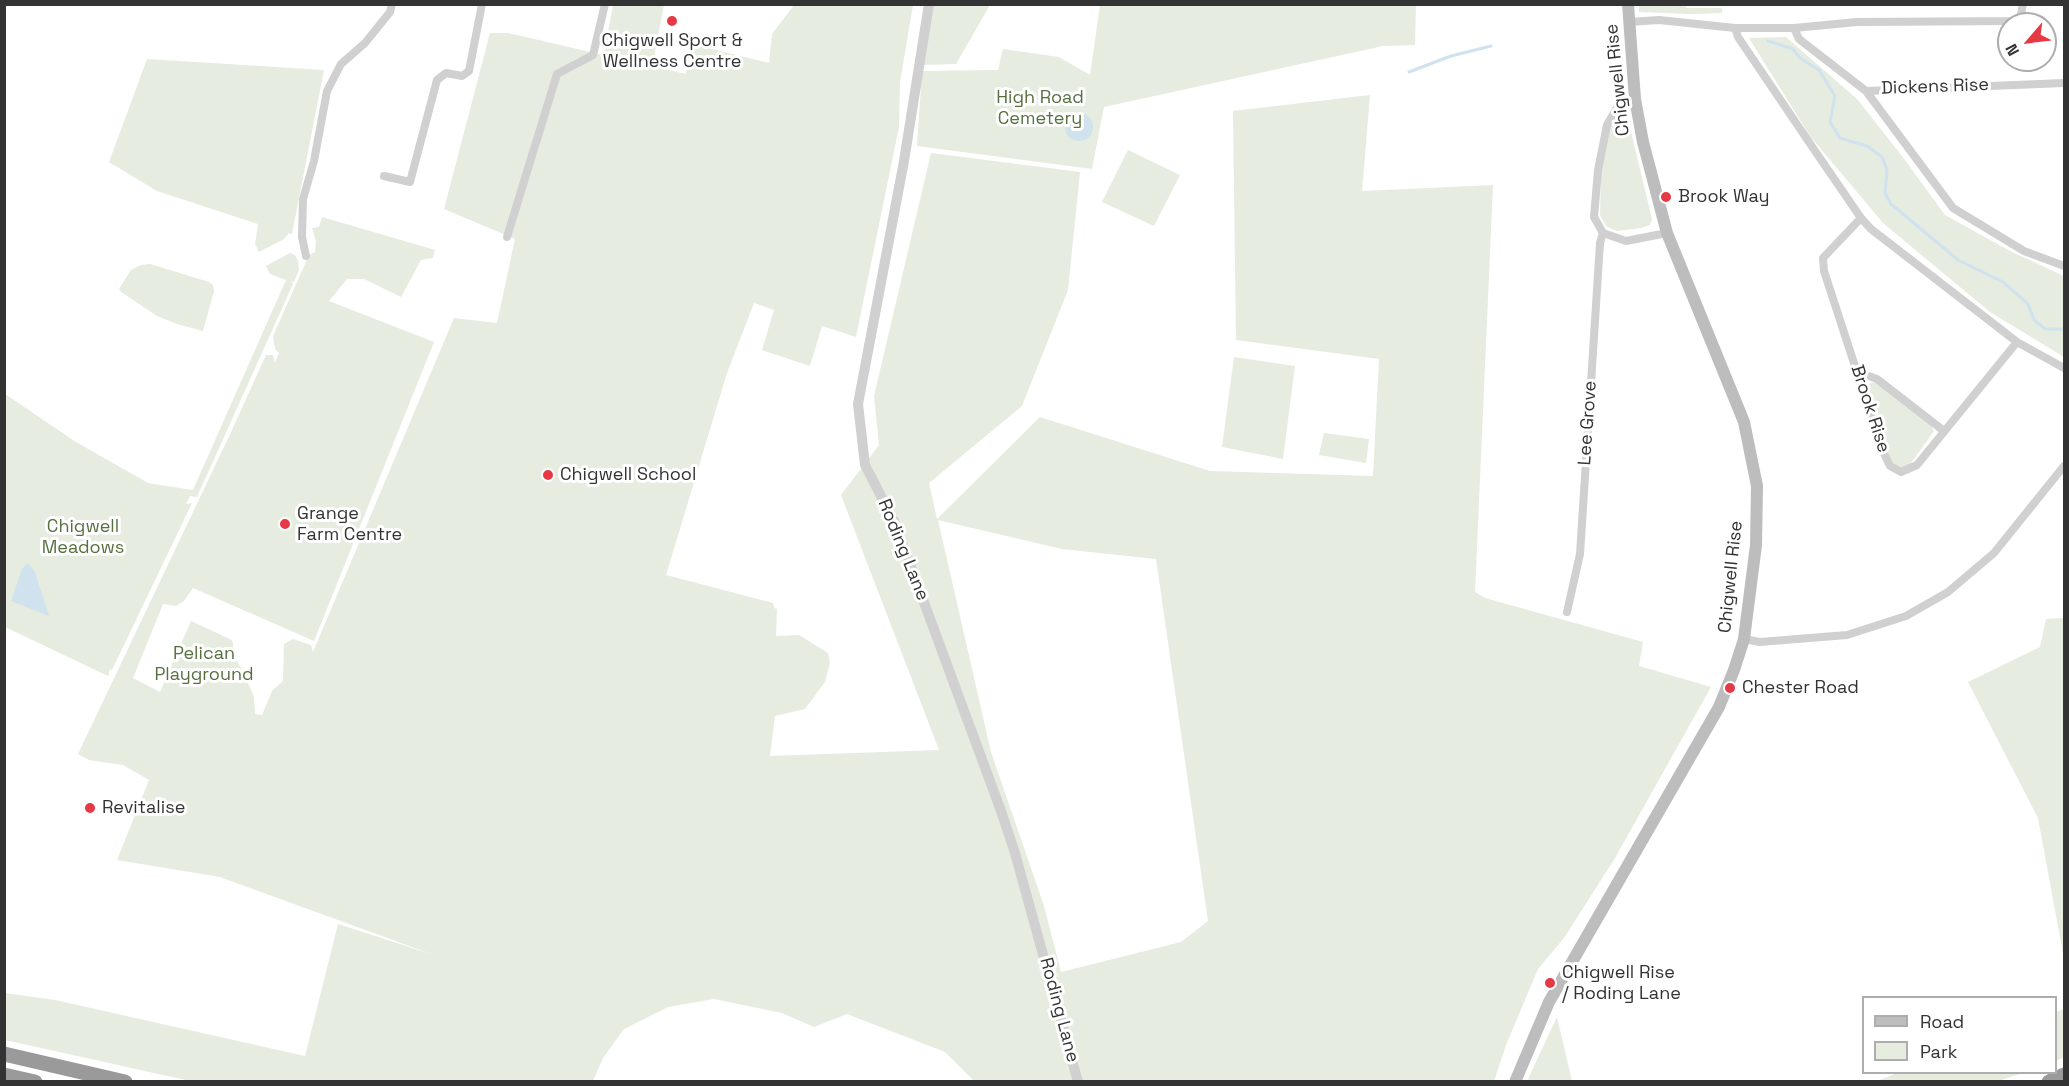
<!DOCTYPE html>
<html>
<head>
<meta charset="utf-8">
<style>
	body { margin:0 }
	#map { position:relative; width:2069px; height:1086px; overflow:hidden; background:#fff; font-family:"Space Grotesk",sans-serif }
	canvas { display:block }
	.frame { position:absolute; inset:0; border:6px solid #333; pointer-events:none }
	.legend { position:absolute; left:1862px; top:996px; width:195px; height:78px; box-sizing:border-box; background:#fff; border:2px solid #adadad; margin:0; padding:8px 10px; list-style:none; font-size:18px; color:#333 }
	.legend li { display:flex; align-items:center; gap:12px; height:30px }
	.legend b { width:30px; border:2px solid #adadad }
	.north { position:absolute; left:1997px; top:12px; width:60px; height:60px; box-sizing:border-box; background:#fff; border:2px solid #adadad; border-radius:50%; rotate:242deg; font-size:16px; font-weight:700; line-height:24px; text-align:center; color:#333 }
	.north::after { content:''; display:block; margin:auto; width:21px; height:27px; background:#e63946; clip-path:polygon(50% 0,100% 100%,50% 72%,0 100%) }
</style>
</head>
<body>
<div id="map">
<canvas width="2069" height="1086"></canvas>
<div class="frame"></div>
<ul class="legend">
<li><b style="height:8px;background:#bdbdbd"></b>Road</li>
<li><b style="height:16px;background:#e6ecdf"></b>Park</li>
</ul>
<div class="north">N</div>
</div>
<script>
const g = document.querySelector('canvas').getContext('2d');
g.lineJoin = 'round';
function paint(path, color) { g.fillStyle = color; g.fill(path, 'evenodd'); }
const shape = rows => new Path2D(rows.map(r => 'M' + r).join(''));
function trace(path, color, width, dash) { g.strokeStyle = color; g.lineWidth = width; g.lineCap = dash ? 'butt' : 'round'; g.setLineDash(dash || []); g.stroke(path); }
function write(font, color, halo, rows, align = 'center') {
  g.font = font + ' "Space Grotesk",sans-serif'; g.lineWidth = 6; g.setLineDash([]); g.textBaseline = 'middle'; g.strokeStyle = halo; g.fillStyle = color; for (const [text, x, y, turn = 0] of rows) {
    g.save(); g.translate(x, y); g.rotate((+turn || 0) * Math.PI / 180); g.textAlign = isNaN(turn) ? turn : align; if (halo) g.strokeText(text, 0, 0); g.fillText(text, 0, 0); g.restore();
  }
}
paint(shape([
	[1685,4,1686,8,1722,8,1722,13,1691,14,1639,12,1639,5],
	[613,5,664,5,653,63,604,53],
	[794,5,913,5,900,82,899,127,856,337,822,326,810,366,762,350,774,310,754,303,727,373,666,575,773,603,774,608,777,609,776,636,799,635,828,653,830,663,825,682,805,709,775,716,770,756,939,750,841,495,879,445,874,396,931,153,1080,172,1068,290,1022,406,929,483,937,519,1040,417,1210,471,1373,476,1379,359,1236,340,1233,111,1370,95,1362,191,1493,185,1475,592,1485,598,1643,642,1639,666,1711,687,1615,858,1564,938,1538,969,1506,1045,1494,1081,974,1081,945,1052,847,1014,814,1027,782,1013,714,999,668,1007,624,1029,603,1058,593,1081,190,1081,5,1040,5,993,55,1000,305,1056,338,924,434,955,220,877,117,860,149,780,123,765,89,760,78,754,232,430,266,355,273,355,275,363,279,353,275,349,273,336,309,255,315,252,316,241,312,228,319,227,322,217,435,250,433,258,421,260,401,297,364,279,347,279,329,301,434,342,314,641,193,588,184,601,176,606,163,604,133,678,160,692,191,621,232,640,236,660,243,671,254,697,255,714,262,715,272,691,283,681,284,644,293,639,311,645,313,652,454,318,497,323,515,239,444,209,490,33,508,33,686,74,692,44,769,63,772,34],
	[938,520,1062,549,1156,559,1208,921,1181,942,1061,972,1044,906,991,752],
	[933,5,990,5,956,64,922,65],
	[1100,5,1416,5,1415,45,1383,46,1104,107,1092,169,917,146,922,71,998,70,1003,49,1059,57,1090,75],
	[1786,37,1857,99,1902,156,1945,215,2010,251,2064,276,2064,357,1990,312,1883,223,1810,136,1749,38],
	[147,59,324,70,292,234,289,233,284,239,259,252,255,244,258,224,157,191,109,162],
	[1619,111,1626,111,1652,219,1650,225,1641,228,1617,231,1606,226,1600,215,1601,173,1609,127],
	[1128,150,1180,175,1154,226,1102,202],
	[290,253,295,255,298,261,299,270,294,282,291,282,293,284,197,497,190,496,186,504,192,503,112,670,110,669,108,676,5,627,5,394,76,442,148,483,193,490,286,280,270,274,266,266],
	[150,264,209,282,213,285,214,291,203,331,177,324,157,316,121,292,119,289,131,270,141,265],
	[1234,357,1295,366,1283,459,1222,447],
	[1875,382,1930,423,1934,431,1908,467,1899,469,1890,466,1862,386],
	[1324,433,1369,439,1366,463,1319,455],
	[2064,618,2064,959,2038,818,1968,682,2040,647,2046,619],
	[2064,1009,2064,1057,2056,1061,2056,1012],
	[1557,1017,1572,1081,1528,1081,1529,1077],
	[1900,1072,2023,1072,2023,1073,1998,1081,1877,1081]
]), '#e6ecdf');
paint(shape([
	'1065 127a14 14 0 1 1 28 0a14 14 0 1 1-28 0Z',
	[28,563,35,572,49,616,11,601,22,569]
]), '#cfe2ee');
trace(shape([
	[1768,41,1793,49,1800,58,1819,70,1835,96,1830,122,1840,138,1867,146,1882,157,1887,170,1885,193,1891,204,1958,260,2003,282,2028,304,2034,320,2045,329,2064,329],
	[1409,72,1451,56,1491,46]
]), '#cfe2ee', 3);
trace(shape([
	[1629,22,1659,20,1735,28,1794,28,1857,22,2015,21,2020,19,2023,4],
	[1735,28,1738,37,1813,148,1861,218,1871,229,2017,342,2064,368],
	[1794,28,1799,39,1866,91,2064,83],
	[1866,91,1953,208,2024,251,2064,266],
	[1635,99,1618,106,1607,125,1598,170,1594,217,1603,233,1626,241,1667,233],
	[384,176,410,182,437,80,446,73,462,76,469,71,482,4],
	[1861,218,1823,258,1824,271,1882,449,1890,466,1901,472,1917,465,2017,342],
	[507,237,557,74,593,55,605,4],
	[306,256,302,237,303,199,314,161,327,91,341,64,365,43,390,12,392,4],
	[1858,372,1877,379,1944,431],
	[1567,612,1580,554,1600,243,1603,233],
	[1744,639,1760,642,1847,635,1906,616,1948,592,1994,553,2064,466]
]), '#d0d0d0', 8);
trace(shape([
	[929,4,904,161,858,404,865,465,894,521,1001,811,1015,853,1078,1082]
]), '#d0d0d0', 10);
trace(shape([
	[1515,1082,1549,1002,1719,707,1734,670,1744,639,1756,545,1757,486,1744,422,1667,233,1643,142,1635,99,1628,4]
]), '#bdbdbd', 12);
trace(shape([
	[4,1054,125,1082],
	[4,1075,35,1082],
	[2049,1082,2064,1075]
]), '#9a9a9a', 15);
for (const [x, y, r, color] of [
	[672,21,6,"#e63946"],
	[1666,197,6,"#e63946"],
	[548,475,6,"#e63946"],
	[285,524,6,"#e63946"],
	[1730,688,6,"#e63946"],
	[90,808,6,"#e63946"],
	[1550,983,6,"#e63946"]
]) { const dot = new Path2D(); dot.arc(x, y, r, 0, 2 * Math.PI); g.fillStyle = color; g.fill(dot); trace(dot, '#fff', 2); }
write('18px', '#333', '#fff', [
	["Chigwell Sport &",672,41,"center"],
	["Wellness Centre",672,62,"center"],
	["Brook Way",1678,197],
	["Chigwell School",560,475],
	["Grange",297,514],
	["Farm Centre",297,535],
	["Chester Road",1742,688],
	["Revitalise",102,808],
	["Chigwell Rise",1562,973],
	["/ Roding Lane",1562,994]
], 'left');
write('18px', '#333', '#fff', [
	["Chigwell Rise",1618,80,-96],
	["Dickens Rise",1935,87,-2],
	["Brook Rise",1870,409,72],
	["Lee Grove",1588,423,-86],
	["Roding Lane",903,550,68],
	["Chigwell Rise",1731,577,-84],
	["Roding Lane",1059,1010,75]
]);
write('18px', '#56703f', '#fff', [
	["High Road",1040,98],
	["Cemetery",1040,119],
	["Chigwell",83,527],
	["Meadows",83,548],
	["Pelican",204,654],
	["Playground",204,675]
]);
</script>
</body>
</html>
